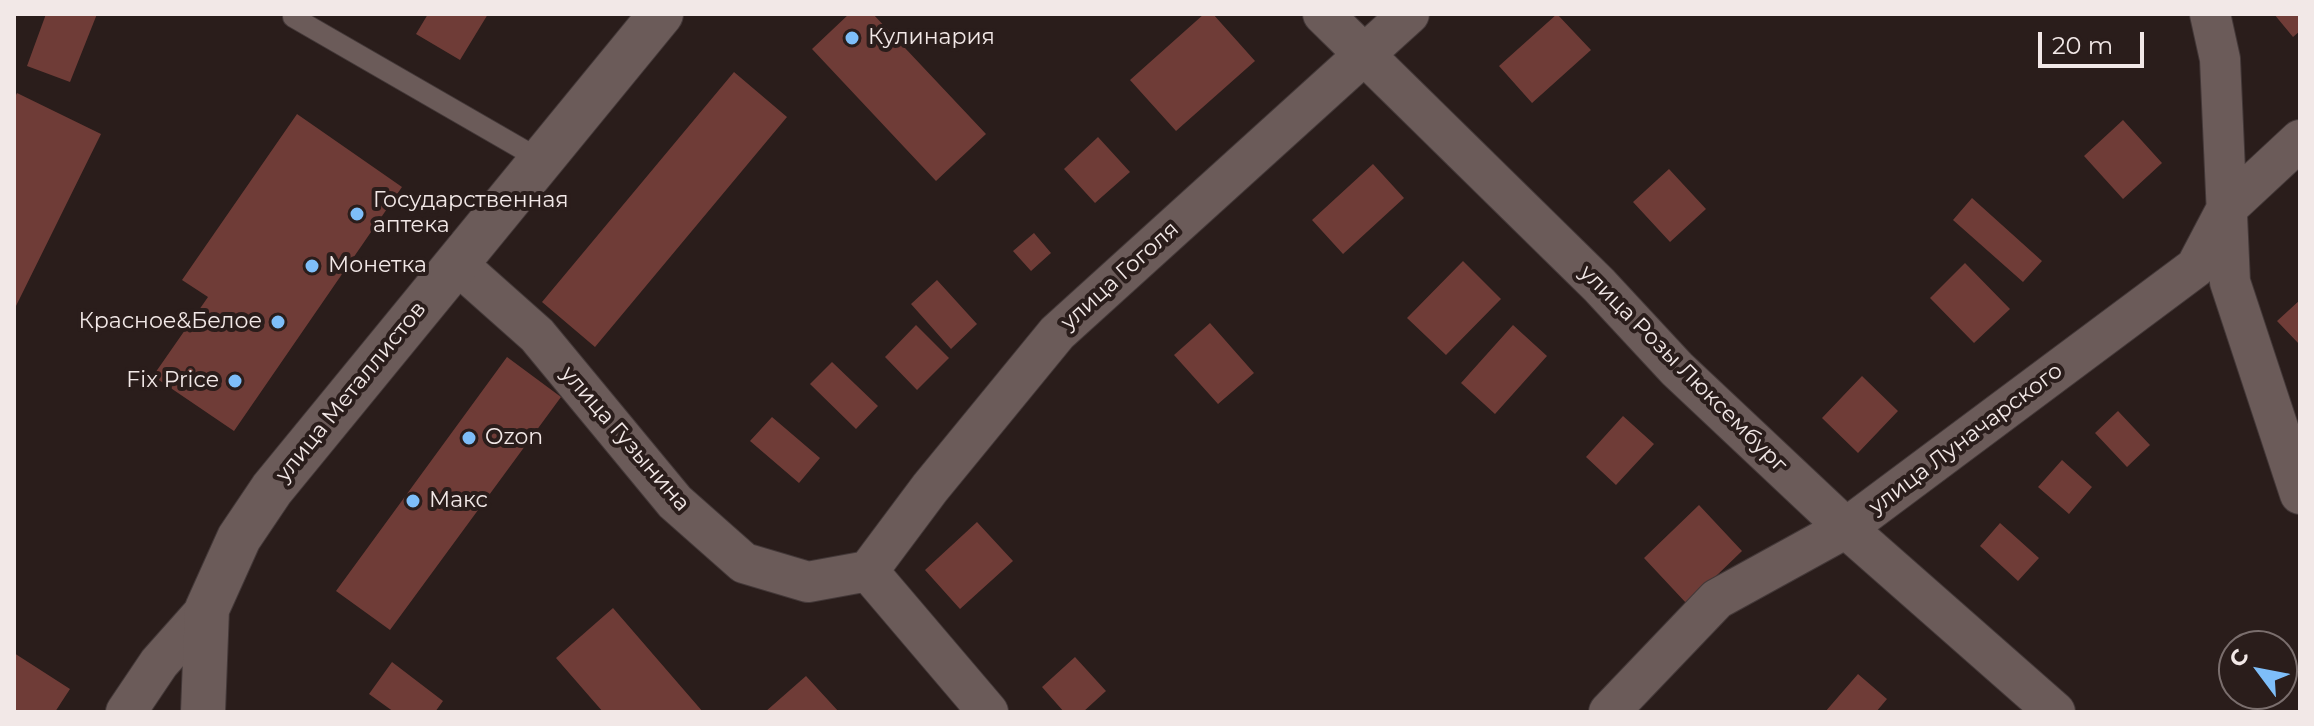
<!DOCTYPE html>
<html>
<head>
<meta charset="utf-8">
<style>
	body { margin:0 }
	#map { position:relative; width:2314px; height:726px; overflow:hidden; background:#2a1d1b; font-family:Montserrat,sans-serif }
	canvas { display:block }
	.frame { position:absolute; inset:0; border:16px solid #f2e8e7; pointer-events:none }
	.north { position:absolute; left:2218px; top:630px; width:80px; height:80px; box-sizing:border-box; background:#2a1d1b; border:2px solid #7a6e6d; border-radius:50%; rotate:302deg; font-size:22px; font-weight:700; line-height:32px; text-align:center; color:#f2e8e7 }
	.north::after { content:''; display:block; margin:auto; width:28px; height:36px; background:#7ebef9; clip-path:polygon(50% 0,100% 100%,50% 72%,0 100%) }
	.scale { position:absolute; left:2038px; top:32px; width:106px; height:36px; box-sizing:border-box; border:4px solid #f2e8e7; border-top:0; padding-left:10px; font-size:24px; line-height:28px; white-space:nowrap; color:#f2e8e7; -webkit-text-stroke:6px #2a1d1b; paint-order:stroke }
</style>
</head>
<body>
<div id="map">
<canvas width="2314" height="726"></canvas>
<div class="frame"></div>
<div class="north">С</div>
<div class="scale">20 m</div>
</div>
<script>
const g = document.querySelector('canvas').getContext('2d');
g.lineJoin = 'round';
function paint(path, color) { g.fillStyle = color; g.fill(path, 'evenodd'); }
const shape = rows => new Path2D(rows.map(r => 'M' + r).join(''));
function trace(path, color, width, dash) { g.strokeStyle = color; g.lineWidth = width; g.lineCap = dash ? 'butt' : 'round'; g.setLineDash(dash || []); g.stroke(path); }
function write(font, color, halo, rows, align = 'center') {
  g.font = font + ' Montserrat,sans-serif'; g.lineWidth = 8; g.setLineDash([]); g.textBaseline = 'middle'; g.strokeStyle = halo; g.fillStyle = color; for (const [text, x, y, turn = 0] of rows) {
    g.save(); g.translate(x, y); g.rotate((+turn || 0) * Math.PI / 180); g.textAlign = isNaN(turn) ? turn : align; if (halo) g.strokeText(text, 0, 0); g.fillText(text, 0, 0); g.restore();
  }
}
paint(shape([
	[46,14,97,14,70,82,27,66],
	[428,14,488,14,460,60,416,34],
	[849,14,873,14,986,134,936,181,812,49],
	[1204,14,1213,14,1255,61,1176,131,1130,80],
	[1557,14,1591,50,1532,103,1499,66],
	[2274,14,2300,14,2300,31,2293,37],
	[734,72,787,117,595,347,542,302],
	[17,93,101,134,14,310,14,99],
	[297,114,402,187,234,431,153,376,208,297,182,280],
	[2123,120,2162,163,2123,199,2084,156],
	[1098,137,1130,172,1095,203,1064,169],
	[1373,164,1404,198,1343,254,1312,220],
	[1669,169,1706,209,1670,242,1633,202],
	[1972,198,2042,261,2023,282,1953,220],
	[1034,233,1051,253,1031,271,1013,251],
	[1463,261,1501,299,1446,355,1407,318],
	[1965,263,2010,309,1974,343,1930,298],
	[937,280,977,324,951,349,911,304],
	[2300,300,2300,345,2277,321],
	[1210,323,1254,373,1218,404,1174,355],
	[916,325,949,358,917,390,885,357],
	[1513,325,1547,356,1495,414,1461,383],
	[507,357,561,397,390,630,336,591],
	[832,362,878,406,856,429,810,384],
	[1862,376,1898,411,1858,453,1822,418],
	[2118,411,2150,445,2127,467,2095,433],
	[1623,416,1654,444,1616,485,1586,457],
	[772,417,820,458,799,483,750,441],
	[2062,460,2092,487,2069,514,2038,487],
	[1699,505,1742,551,1687,604,1644,558],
	[977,522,1013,561,960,609,925,570],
	[2000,523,2039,558,2018,581,1980,546],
	[613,608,703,712,603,712,556,658],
	[14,653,70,689,55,712,14,712],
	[1075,657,1106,691,1083,712,1064,712,1042,687],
	[392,662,443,701,435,712,394,712,369,694],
	[1858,674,1887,699,1876,712,1825,712],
	[806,676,839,712,765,712]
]), '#6f3c37');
const lane = shape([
	[294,14,293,17,541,160]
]);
const street = shape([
	[1323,14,1599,285,1677,369,1846,528,2055,712],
	[2210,14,2220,59,2230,282,2300,494],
	[456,263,537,335,675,502,744,563,808,582,868,571,988,712],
	[868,571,930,488,1057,333,1409,14],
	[126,712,159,663,207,609],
	[1609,712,1717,599,1846,528,2196,267,2227,208,2300,140]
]);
const secondary = shape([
	[203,712,207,609,239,538,272,489,661,14]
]);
trace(lane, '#433838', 22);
trace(street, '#433838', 42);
trace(secondary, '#433838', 46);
trace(lane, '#6b5b59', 20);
trace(street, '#6b5b59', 40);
trace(secondary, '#6b5b59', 44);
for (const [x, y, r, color] of [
	[852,38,8,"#7ebef9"],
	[357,214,8,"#7ebef9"],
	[312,266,8,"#7ebef9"],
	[278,322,8,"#7ebef9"],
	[235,381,8,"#7ebef9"],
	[469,438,8,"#7ebef9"],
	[413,501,8,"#7ebef9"]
]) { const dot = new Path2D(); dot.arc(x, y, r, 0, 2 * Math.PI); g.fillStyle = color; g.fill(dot); trace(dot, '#2a1d1b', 3); }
write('22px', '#f2e8e7', '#2a1d1b', [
	["Кулинария",868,38],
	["Государственная",373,201],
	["аптека",373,226],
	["Монетка",328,266],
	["Красное&Белое",262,322,"right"],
	["Fix Price",219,381,"right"],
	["Ozon",485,438],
	["Макс",429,501]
], 'left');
write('22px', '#f2e8e7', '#2a1d1b', [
	["улица Гоголя",1120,276,-42],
	["улица Розы Люксембург",1683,369,45],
	["улица Металлистов",351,392,-51],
	["улица Гузынина",625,439,49],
	["улица Луначарского",1966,439,-37]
]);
</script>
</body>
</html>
